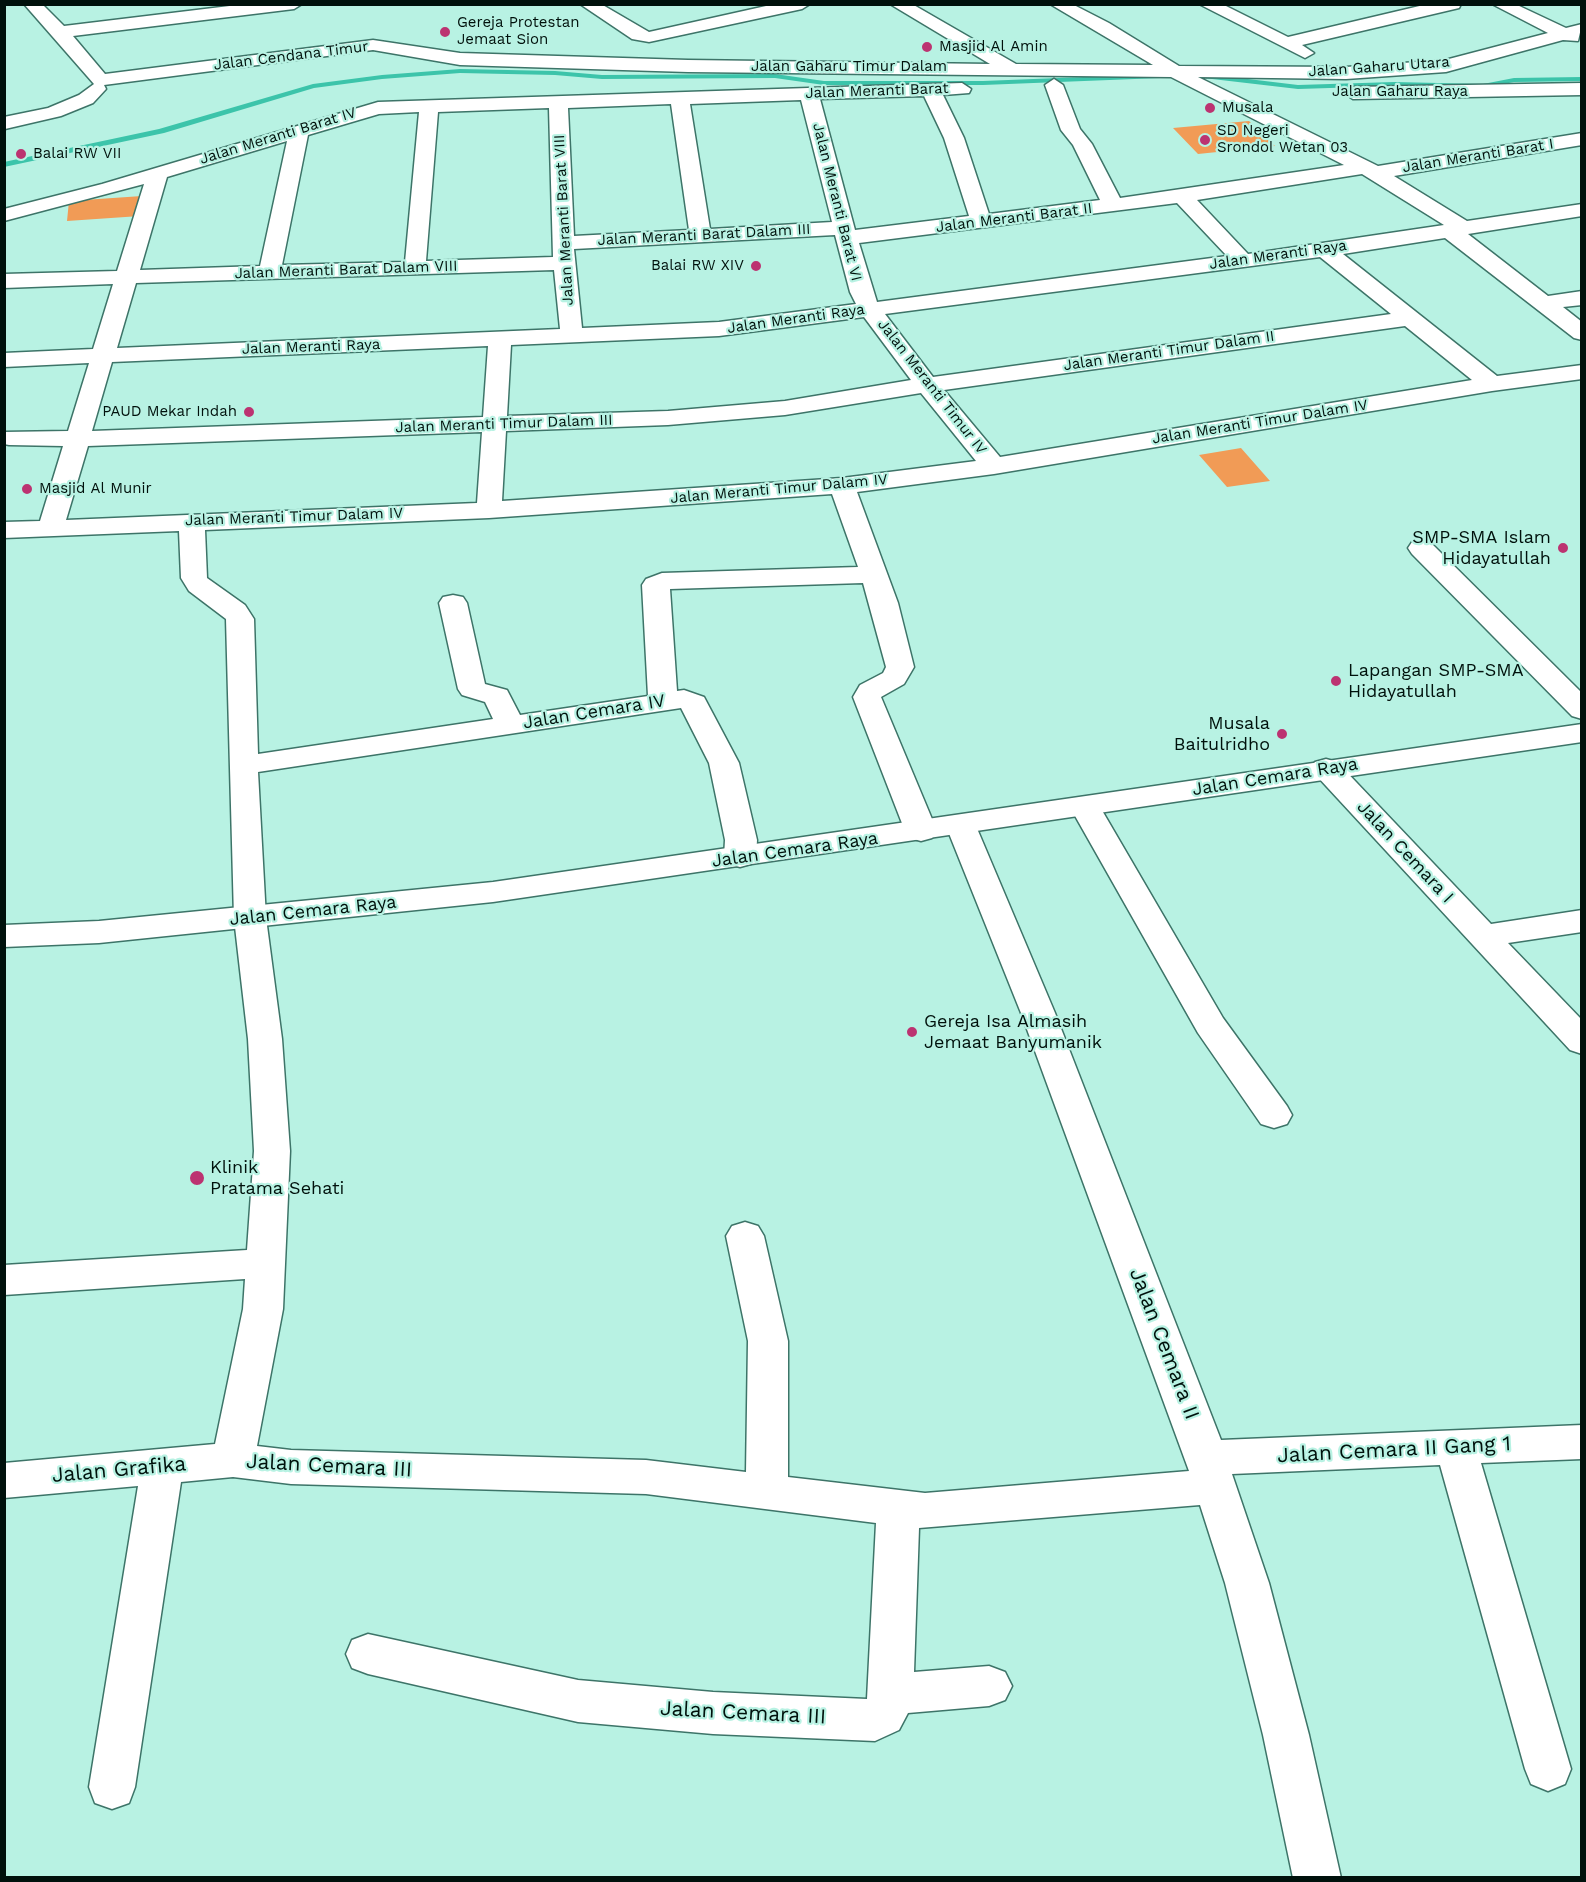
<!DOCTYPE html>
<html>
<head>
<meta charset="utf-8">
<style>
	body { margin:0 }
	#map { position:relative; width:1586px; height:1882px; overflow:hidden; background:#b8f2e3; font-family:"Work Sans",sans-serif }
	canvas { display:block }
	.frame { position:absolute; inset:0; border:6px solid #00110c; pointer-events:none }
</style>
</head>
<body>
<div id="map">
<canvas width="1586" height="1882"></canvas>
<div class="frame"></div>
</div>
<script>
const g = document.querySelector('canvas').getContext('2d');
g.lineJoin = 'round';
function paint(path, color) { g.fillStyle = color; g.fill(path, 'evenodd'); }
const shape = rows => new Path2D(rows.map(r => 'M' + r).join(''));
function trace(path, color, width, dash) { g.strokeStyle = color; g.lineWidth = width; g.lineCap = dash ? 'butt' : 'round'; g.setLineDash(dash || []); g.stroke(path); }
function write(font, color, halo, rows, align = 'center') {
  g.font = font + ' "Work Sans",sans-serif'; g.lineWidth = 4.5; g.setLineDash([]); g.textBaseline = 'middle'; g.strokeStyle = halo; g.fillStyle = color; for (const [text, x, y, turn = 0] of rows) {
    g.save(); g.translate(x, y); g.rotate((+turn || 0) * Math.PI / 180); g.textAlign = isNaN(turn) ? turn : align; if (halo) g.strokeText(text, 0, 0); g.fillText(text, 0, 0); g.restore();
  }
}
paint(shape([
	[1249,121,1275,146,1198,154,1173,128],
	[142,196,140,216,67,221,69,201],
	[1241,448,1270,481,1227,487,1199,455]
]), '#f19b56');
paint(shape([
	[460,69,555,71,602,75,775,74,824,81,983,81,1160,74,1164,76,1160,78,983,85,824,85,775,78,602,79,555,75,460,73,382,79,314,88,164,133,4,167,4,162,159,129,313,84,382,75,460,69],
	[1198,73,1298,85,1394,82,1483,84,1514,78,1582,77,1582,81,1514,82,1483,88,1394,86,1298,89,1195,77,1195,73,1198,73]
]), '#3cc4aa');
const minor = shape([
	[24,4,42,4,64,26,246,4,302,4,294,9,73,36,105,74,373,40,460,53,688,60,990,64,890,4,912,4,1016,64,1153,65,1050,4,1072,4,1109,23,1179,66,1346,67,1445,60,1548,33,1492,4,1515,4,1566,28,1582,24,1578,41,1563,40,1446,72,1346,79,1198,77,1378,166,1582,133,1582,145,1394,176,1467,221,1582,204,1582,216,1468,234,1548,296,1582,291,1582,305,1563,307,1582,322,1582,340,1574,338,1445,238,1343,254,1497,376,1582,365,1582,379,1492,391,994,474,857,492,898,603,914,667,904,684,881,697,937,831,932,838,921,841,910,838,905,831,853,697,860,685,883,673,886,667,863,583,670,589,677,691,684,690,704,697,739,763,757,840,756,857,751,864,740,867,729,864,724,857,725,840,709,763,681,708,258,772,266,918,282,1039,290,1151,283,1309,257,1446,291,1450,646,1460,746,1472,748,1341,726,1236,732,1226,745,1222,758,1226,764,1236,788,1341,788,1477,925,1493,1189,1471,1021,1013,946,826,951,819,962,816,973,819,1055,1013,1221,1440,1582,1425,1582,1459,1481,1463,1571,1769,1565,1784,1548,1791,1531,1784,1525,1769,1440,1465,1232,1474,1269,1583,1309,1735,1341,1878,1293,1878,1263,1735,1225,1583,1200,1505,919,1528,914,1672,989,1666,1005,1672,1012,1686,1005,1700,989,1706,908,1713,899,1730,875,1741,713,1734,578,1722,368,1674,352,1668,346,1654,352,1640,368,1634,578,1680,713,1692,867,1699,876,1523,646,1494,291,1484,233,1477,181,1482,135,1787,129,1803,112,1809,95,1803,89,1787,138,1486,4,1498,4,1463,215,1444,243,1309,245,1279,4,1295,4,1265,247,1250,254,1151,248,1039,234,918,226,619,189,591,181,578,179,531,4,538,4,522,40,521,63,446,9,445,4,444,4,432,68,431,89,363,4,367,4,353,93,349,113,284,4,288,4,274,117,271,144,184,4,221,4,209,102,184,378,102,962,83,971,89,969,93,943,95,964,138,989,214,1100,200,1073,145,1061,130,1045,85,1054,79,1063,85,1080,129,1092,144,1120,198,1344,165,1171,77,688,72,460,65,373,50,104,85,106,89,93,103,61,116,5,129,4,117,48,108,79,95,94,84,24,4],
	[924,96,944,138,969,216,855,230,820,99,924,96],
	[801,100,832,222,710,229,690,104,801,100],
	[671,104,689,230,574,236,568,108,671,104],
	[549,108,553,257,426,261,438,112,549,108],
	[419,112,405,262,282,265,308,135,379,114,419,112],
	[287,141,260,266,140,270,167,177,287,141],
	[1362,174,1444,225,1248,254,1197,200,1362,174],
	[1177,203,1227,256,877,302,859,243,1177,203],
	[835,235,850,292,856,304,719,322,582,328,574,249,835,235],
	[1320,257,1391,314,933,377,885,314,1320,257],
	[554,270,560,329,117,348,136,283,554,270],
	[864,317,911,380,785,401,668,411,507,416,511,345,719,336,864,317],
	[1405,326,1472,380,1000,457,944,390,1405,326],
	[488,346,483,417,92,431,112,362,488,346],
	[921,393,976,461,842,478,502,501,506,431,668,425,785,415,921,393],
	[482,432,477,503,66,520,88,446,482,432],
	[832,494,858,567,662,573,646,579,642,585,648,696,520,715,507,690,485,684,467,603,463,597,453,595,443,597,439,603,458,689,462,695,485,702,493,719,258,754,254,619,245,605,207,578,205,530,489,518,832,494],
	[580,4,601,4,649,32,775,4,810,4,802,9,649,42,632,39,580,4],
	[1199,4,1222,4,1288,37,1428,4,1461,4,1459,8,1302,45,1314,53,1305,58,1199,4],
	[1582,83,1582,95,1353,99,1344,93,1353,87,1582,83],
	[1421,540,1430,542,1582,693,1582,719,1572,716,1412,554,1408,548,1412,542,1421,540],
	[1326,759,1337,762,1491,924,1582,910,1582,932,1508,943,1582,1020,1582,1054,1570,1050,1315,774,1311,768,1315,762,1326,759],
	[1085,798,1096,800,1100,807,1223,1018,1287,1106,1292,1115,1287,1124,1274,1128,1261,1124,1198,1033,1070,807,1074,800,1085,798]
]);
const major = shape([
	[1582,724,1582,742,493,902,99,943,4,947,4,925,99,921,493,882,1582,724]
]);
trace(minor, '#3d7468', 3);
trace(major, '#3d7468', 3);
paint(minor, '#fff');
paint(major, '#fff');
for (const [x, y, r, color] of [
	[445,32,6,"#bc3371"],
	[927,47,6,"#bc3371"],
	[1210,108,6,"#bc3371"],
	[1205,140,6,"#bc3371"],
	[21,154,6,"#bc3371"],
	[756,266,6,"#bc3371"],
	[249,412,6,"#bc3371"],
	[27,489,6,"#bc3371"],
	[1563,548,6,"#bc3371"],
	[1336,681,6,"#bc3371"],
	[1282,734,6,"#bc3371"],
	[912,1032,6,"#bc3371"],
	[197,1178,8,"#bc3371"]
]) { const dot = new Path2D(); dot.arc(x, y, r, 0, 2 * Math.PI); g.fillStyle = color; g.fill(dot); trace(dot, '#b8f2e3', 2); }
write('15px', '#00110c', '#b8f2e3', [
	["Gereja Protestan",457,23],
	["Jemaat Sion",457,40],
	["Masjid Al Amin",939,47],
	["Musala",1222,108],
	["SD Negeri",1217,131],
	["Srondol Wetan 03",1217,148],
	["Balai RW VII",33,154],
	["Balai RW XIV",744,266,"right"],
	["PAUD Mekar Indah",237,412,"right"],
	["Masjid Al Munir",39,489]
], 'left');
write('15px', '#00110c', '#b8f2e3', [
	["Jalan Cendana Timur",291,56,-7],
	["Jalan Gaharu Timur Dalam",849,67],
	["Jalan Gaharu Utara",1379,67,-4],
	["Jalan Meranti Barat",877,91,-2],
	["Jalan Gaharu Raya",1400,92],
	["Jalan Meranti Barat IV",278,136,-17],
	["Jalan Meranti Barat I",1478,156,-9],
	["Jalan Meranti Barat VI",837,202,76],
	["Jalan Meranti Barat II",1014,218,-7],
	["Jalan Meranti Barat VIII",564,220,-93],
	["Jalan Meranti Barat Dalam III",704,235,-3],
	["Jalan Meranti Raya",1278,255,-8],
	["Jalan Meranti Barat Dalam VIII",346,270,-2],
	["Jalan Meranti Raya",796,319,-8],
	["Jalan Meranti Raya",311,347,-2],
	["Jalan Meranti Timur Dalam II",1169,351,-8],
	["Jalan Meranti Timur IV",932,387,52],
	["Jalan Meranti Timur Dalam IV",1260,422,-9],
	["Jalan Meranti Timur Dalam III",504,424,-2],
	["Jalan Meranti Timur Dalam IV",779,489,-5],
	["Jalan Meranti Timur Dalam IV",294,517,-2]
]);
write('18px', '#00110c', '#b8f2e3', [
	["SMP-SMA Islam",1551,538,"right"],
	["Hidayatullah",1551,559,"right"],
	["Lapangan SMP-SMA",1348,671],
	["Hidayatullah",1348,692],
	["Musala",1270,724,"right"],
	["Baitulridho",1270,745,"right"],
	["Gereja Isa Almasih",924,1022],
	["Jemaat Banyumanik",924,1043],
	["Klinik",210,1168],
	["Pratama Sehati",210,1189]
], 'left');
write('18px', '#00110c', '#b8f2e3', [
	["Jalan Cemara IV",594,712,-9],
	["Jalan Cemara Raya",1275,777,-9],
	["Jalan Cemara Raya",795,850,-8],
	["Jalan Cemara I",1405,852,47],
	["Jalan Cemara Raya",313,911,-6]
]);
write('21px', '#00110c', '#b8f2e3', [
	["Jalan Cemara II",1164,1344,69],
	["Jalan Cemara II Gang 1",1394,1450,-3],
	["Jalan Cemara III",329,1466,3],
	["Jalan Grafika",119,1470,-5],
	["Jalan Cemara III",743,1713,3]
]);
</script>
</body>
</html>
